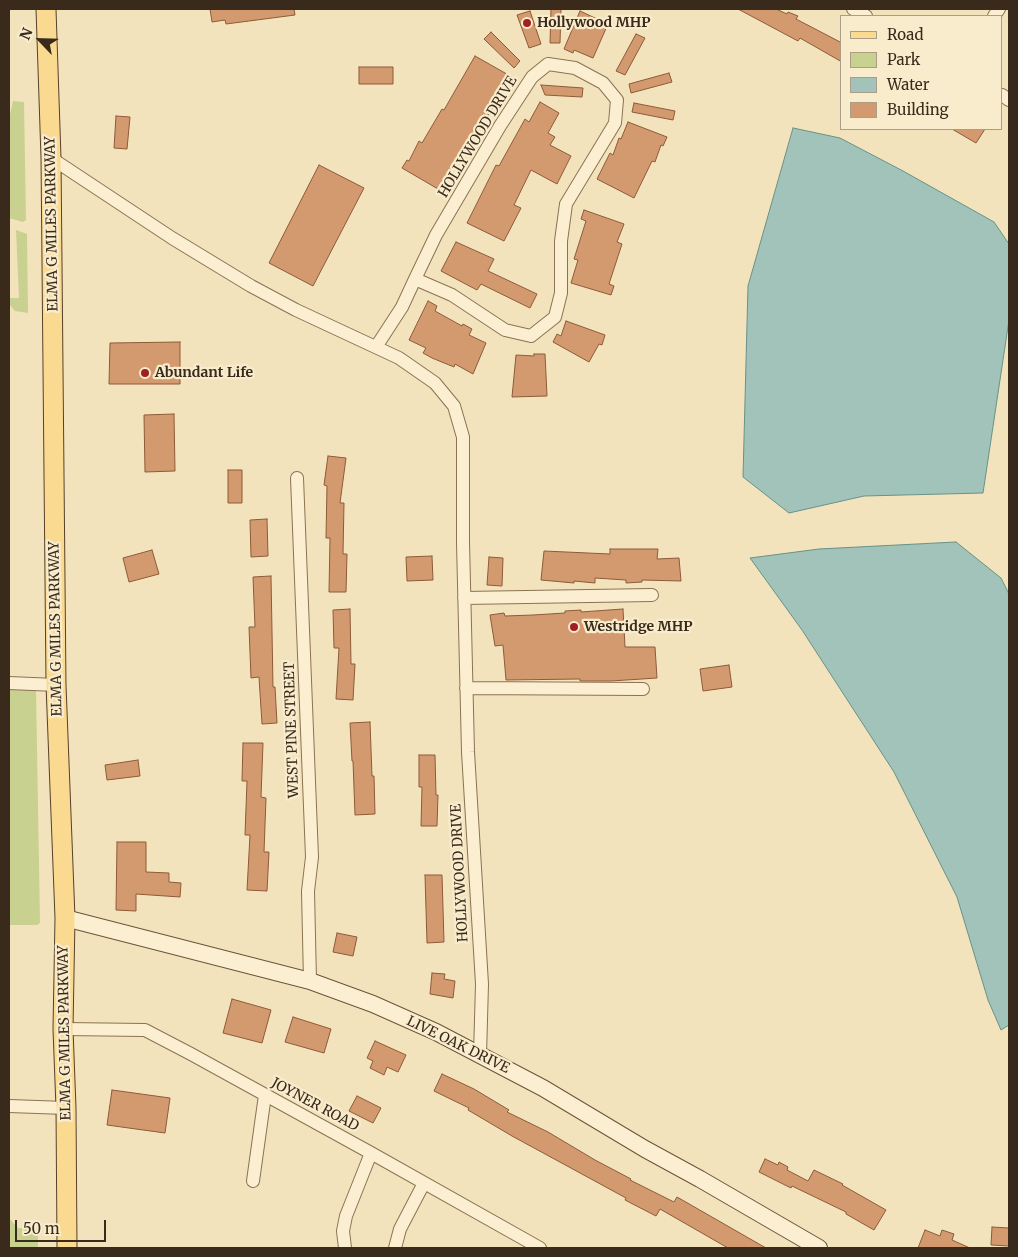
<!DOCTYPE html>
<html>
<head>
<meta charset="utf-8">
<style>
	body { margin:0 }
	#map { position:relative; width:1018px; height:1257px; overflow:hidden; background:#f2e3bd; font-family:Merriweather,serif }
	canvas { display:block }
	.frame { position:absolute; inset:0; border:10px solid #392a1b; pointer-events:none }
	.legend { position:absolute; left:840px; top:15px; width:162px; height:115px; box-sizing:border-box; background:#f9eccd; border:1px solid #ac9e86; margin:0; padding:6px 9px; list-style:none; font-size:15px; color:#392a1b }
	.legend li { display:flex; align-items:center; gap:10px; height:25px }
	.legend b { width:25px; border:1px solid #ac9e86 }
	.north { position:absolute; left:15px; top:15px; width:50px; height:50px; -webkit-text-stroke:4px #f9eccd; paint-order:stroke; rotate:294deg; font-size:14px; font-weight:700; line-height:20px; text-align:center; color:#392a1b }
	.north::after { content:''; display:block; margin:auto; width:18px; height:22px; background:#392a1b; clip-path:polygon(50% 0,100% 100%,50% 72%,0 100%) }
	.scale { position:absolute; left:15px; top:1220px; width:91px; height:22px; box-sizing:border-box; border:2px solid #392a1b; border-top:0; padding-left:6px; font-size:15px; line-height:18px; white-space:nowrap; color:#392a1b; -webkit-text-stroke:4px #f9eccd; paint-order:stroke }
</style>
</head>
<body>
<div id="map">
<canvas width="1018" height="1257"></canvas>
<div class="frame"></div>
<ul class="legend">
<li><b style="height:6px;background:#fada90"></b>Road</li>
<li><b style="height:14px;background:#c8d190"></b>Park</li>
<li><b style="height:14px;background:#a1c3b9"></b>Water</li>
<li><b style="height:14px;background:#d49a6f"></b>Building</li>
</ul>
<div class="north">N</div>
<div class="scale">50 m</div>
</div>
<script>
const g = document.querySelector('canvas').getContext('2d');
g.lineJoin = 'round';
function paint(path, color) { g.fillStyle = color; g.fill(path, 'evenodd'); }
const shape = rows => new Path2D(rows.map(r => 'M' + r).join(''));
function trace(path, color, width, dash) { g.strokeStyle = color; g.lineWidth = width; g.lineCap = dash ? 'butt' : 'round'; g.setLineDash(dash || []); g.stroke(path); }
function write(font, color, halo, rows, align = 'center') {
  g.font = font + ' Merriweather,serif'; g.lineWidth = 4.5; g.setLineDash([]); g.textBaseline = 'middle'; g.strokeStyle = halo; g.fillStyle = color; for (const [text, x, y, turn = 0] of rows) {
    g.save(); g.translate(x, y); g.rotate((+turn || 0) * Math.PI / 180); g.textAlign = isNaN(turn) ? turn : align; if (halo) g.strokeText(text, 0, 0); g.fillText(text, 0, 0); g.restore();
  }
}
paint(shape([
	[13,101,24,102,26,220,23,222,9,218,9,119],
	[16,230,27,234,28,313,15,311,9,304,9,298,19,298],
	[9,688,36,690,40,923,37,925,9,925],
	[9,1218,18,1228,38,1229,38,1248,9,1248]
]), '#c8d190');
const water = shape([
	[793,128,840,138,903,171,994,222,1009,244,1009,320,983,493,864,496,789,513,743,477,748,286,793,128],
	[956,542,1001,578,1009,594,1009,1025,1001,1030,988,1000,957,897,894,772,802,630,750,558,819,549,956,542]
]);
paint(water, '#a1c3b9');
trace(water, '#689187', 1);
const building = shape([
	[210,9,294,9,295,15,226,24,225,20,212,22,210,9],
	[551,9,561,9,560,43,550,43,551,9],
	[738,9,776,9,787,14,788,12,798,16,796,19,842,43,842,62,800,38,798,41,738,9],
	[530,11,541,44,529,48,517,15,530,11],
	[580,11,608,24,593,58,574,50,573,53,564,49,580,11],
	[491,32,520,61,514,68,484,39,491,32],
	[636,34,645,38,625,75,616,71,636,34],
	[475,56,512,77,486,119,484,118,464,154,461,153,438,189,402,168,407,160,409,161,419,141,422,143,442,109,444,110,475,56],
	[359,67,393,67,393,84,359,84,359,67],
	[669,73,672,82,631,93,629,84,669,73],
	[541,85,583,88,582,97,545,95,541,85],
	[540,102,559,113,548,133,555,137,550,145,571,156,557,184,531,170,514,205,521,208,504,241,467,223,496,165,499,166,525,119,529,122,540,102],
	[634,103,675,111,673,120,632,112,634,103],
	[116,116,130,117,127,149,114,148,116,116],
	[628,122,667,137,663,146,661,145,655,162,652,161,634,198,597,179,610,153,613,155,619,138,621,139,628,122],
	[952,129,985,129,976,143,952,129],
	[319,165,364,188,313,286,269,263,319,165],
	[584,210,624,224,617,242,622,244,609,284,614,286,611,295,571,283,578,260,574,259,586,221,581,219,584,210],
	[456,242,494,259,488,271,537,294,530,308,481,284,477,290,441,271,456,242],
	[428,301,437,306,435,311,462,326,463,324,472,329,469,335,486,343,473,374,455,364,454,367,432,358,423,353,426,348,409,340,428,301],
	[566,321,605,335,602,345,599,344,589,362,553,342,557,334,561,336,566,321],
	[180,342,180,384,109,384,110,343,180,342],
	[534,354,545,354,547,396,512,397,516,355,534,356,534,354],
	[174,414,175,471,145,472,144,415,174,414],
	[328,456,346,458,340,503,344,503,343,554,347,554,346,592,329,592,330,538,326,538,327,486,324,485,328,456],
	[228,470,242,470,242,503,228,503,228,470],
	[267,519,268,556,251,557,250,520,267,519],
	[610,549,658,549,657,559,679,558,681,581,642,580,642,582,626,583,626,580,595,578,595,583,574,581,574,583,541,580,544,551,610,554,610,549],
	[152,550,159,574,129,582,123,558,152,550],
	[432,556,433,580,407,581,406,557,432,556],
	[489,557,503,558,502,586,487,585,489,557],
	[271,576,273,687,275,687,277,723,262,724,259,677,251,678,249,627,255,627,253,577,271,576],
	[350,609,351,664,355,664,353,700,336,699,339,648,334,648,333,610,350,609],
	[623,609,625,647,655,647,657,678,611,681,580,681,580,679,506,680,503,645,495,646,490,615,504,613,505,616,533,615,565,613,565,611,581,610,581,612,623,609],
	[729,665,732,687,703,691,700,669,729,665],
	[370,722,372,776,374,776,375,814,355,815,353,761,352,761,350,723,370,722],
	[243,743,263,743,261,797,266,798,264,852,269,852,267,891,247,890,250,835,245,835,247,781,242,781,243,743],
	[419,755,435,755,436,795,438,795,437,826,421,826,422,787,419,787,419,755],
	[138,760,140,776,107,780,105,765,138,760],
	[117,842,146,842,146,872,169,873,169,882,181,883,180,897,136,894,136,911,116,910,117,842],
	[425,875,442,875,444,942,427,943,425,875],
	[337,933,357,937,353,956,333,952,337,933],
	[432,973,445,974,444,979,455,981,453,998,430,994,432,973],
	[232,999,271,1010,262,1043,223,1033,232,999],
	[293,1017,331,1029,324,1053,285,1042,293,1017],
	[375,1041,406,1055,398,1072,387,1067,384,1075,370,1068,373,1061,367,1058,375,1041],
	[442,1074,474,1089,509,1110,507,1112,548,1132,595,1160,631,1179,630,1180,674,1202,677,1197,766,1248,728,1248,660,1209,656,1216,625,1200,626,1198,512,1136,468,1110,469,1108,434,1091,442,1074],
	[112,1090,170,1098,165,1133,107,1125,112,1090],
	[357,1096,381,1108,373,1123,349,1111,357,1096],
	[765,1159,778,1165,779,1162,788,1167,787,1170,808,1181,814,1170,843,1184,842,1185,886,1210,874,1230,846,1214,846,1212,792,1186,791,1188,759,1172,765,1159],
	[992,1227,1009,1228,1009,1246,991,1245,992,1227],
	[925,1230,940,1236,942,1230,954,1234,952,1240,970,1248,918,1248,925,1230]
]);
paint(building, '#d49a6f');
trace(building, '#8d5a38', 1);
const street = shape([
	[853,9,866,16],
	[994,16,999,9],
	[1002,95,1009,100],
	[51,158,172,238,251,286,296,310,399,358,435,383,454,406,463,437,463,542,468,752,482,984,480,1055],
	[376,347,402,307,415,279,436,235,500,126,532,77,548,64,575,68,603,83,617,100,615,123,566,204,561,241,561,293,555,317,531,336,505,330,452,295,415,279],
	[297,478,312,857,308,891,310,981],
	[464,598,652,595],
	[9,683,56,685],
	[466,688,643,689],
	[63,1029,145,1030,191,1054,371,1153,540,1248],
	[9,1106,66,1108],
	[253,1181,265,1095],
	[345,1248,343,1231,346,1216,371,1153],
	[395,1248,400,1229,424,1183]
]);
const secondary = shape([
	[65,918,310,981,373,1004,436,1032,543,1088,645,1149,700,1179,819,1248]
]);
const primary = shape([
	[46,9,51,158,56,685,65,918,63,1029,66,1108,67,1248]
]);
trace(street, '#8b7254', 14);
trace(secondary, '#6d5338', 18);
trace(primary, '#584029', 21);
trace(street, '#fcefd1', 12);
trace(secondary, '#fcefd1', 16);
trace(primary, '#fada90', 19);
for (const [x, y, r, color] of [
	[527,23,5,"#a01f1f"],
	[145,373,5,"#a01f1f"],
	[574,627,5,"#a01f1f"]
]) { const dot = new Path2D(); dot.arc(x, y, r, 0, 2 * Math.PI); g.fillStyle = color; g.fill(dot); trace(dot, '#f9eccd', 2); }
write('bold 14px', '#392a1b', '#f9eccd', [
	["Hollywood MHP",537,23],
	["Abundant Life",155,373],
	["Westridge MHP",584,627]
], 'left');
write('14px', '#392a1b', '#f9eccd', [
	["HOLLYWOOD DRIVE",478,137,-59],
	["ELMA G MILES PARKWAY",52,224,-91],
	["ELMA G MILES PARKWAY",56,629,-91],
	["WEST PINE STREET",292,730,-92],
	["HOLLYWOOD DRIVE",460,873,-93],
	["ELMA G MILES PARKWAY",65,1033,-91],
	["LIVE OAK DRIVE",458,1045,26],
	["JOYNER ROAD",315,1105,28]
]);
</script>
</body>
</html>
